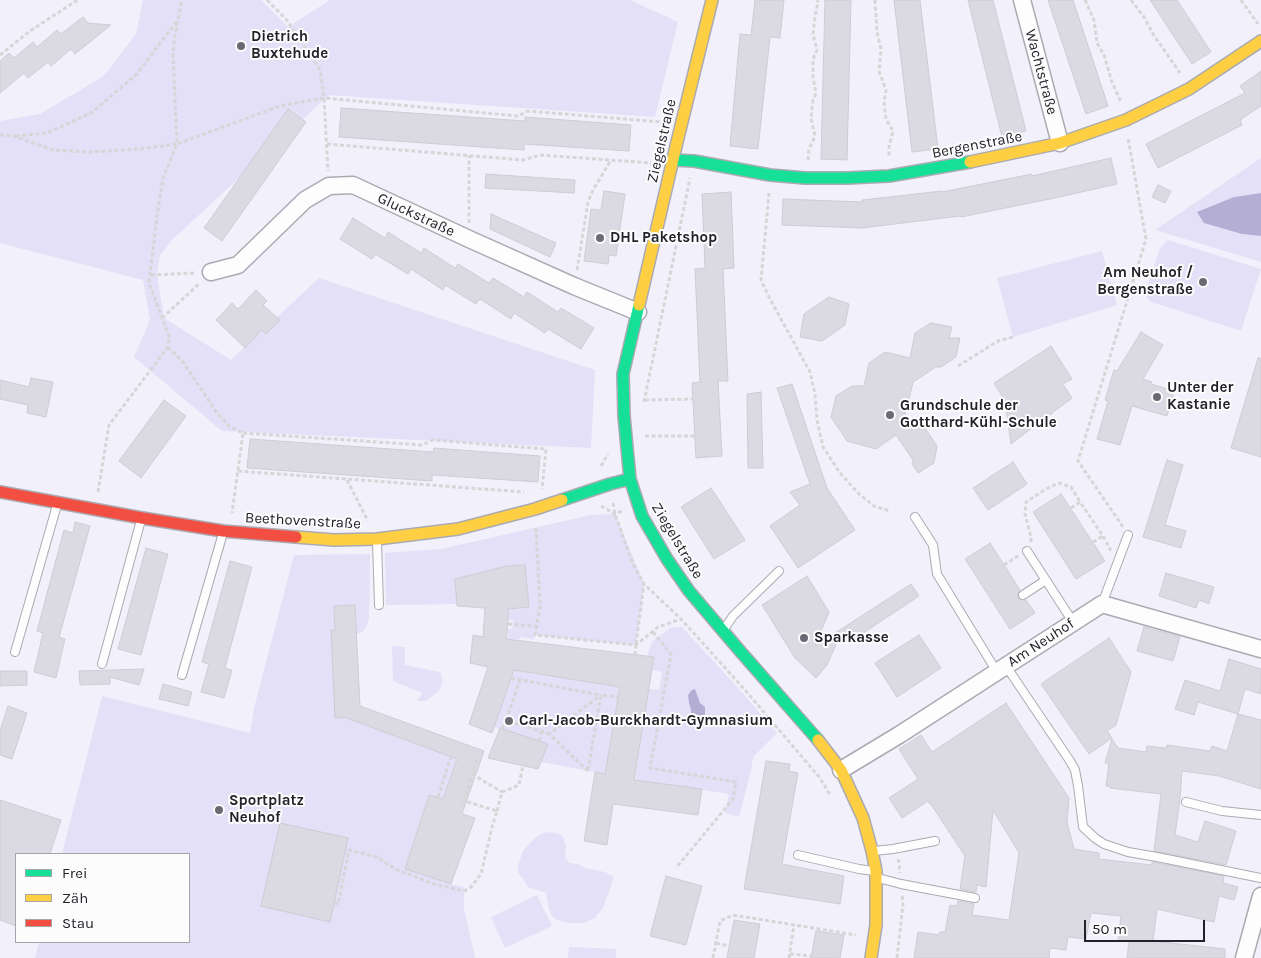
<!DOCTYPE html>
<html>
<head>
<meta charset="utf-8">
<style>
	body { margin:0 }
	#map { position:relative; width:1261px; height:958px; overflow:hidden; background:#f2f1fb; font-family:Karla,sans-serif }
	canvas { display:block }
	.legend { position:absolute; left:15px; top:853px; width:175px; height:90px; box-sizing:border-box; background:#fcfcfc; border:1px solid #a5a5a8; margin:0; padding:6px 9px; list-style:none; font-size:15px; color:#23222a }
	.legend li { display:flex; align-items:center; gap:10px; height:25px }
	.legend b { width:25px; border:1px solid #a5a5a8 }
	.scale { position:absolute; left:1084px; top:920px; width:121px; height:22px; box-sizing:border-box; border:2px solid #23222a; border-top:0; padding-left:6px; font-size:15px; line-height:18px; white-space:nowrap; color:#23222a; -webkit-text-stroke:4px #fcfcfc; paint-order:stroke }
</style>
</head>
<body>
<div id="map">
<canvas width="1261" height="958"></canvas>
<ul class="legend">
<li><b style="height:6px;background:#16e098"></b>Frei</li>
<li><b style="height:6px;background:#ffcf43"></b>Zäh</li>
<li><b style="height:6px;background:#f24e42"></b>Stau</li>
</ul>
<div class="scale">50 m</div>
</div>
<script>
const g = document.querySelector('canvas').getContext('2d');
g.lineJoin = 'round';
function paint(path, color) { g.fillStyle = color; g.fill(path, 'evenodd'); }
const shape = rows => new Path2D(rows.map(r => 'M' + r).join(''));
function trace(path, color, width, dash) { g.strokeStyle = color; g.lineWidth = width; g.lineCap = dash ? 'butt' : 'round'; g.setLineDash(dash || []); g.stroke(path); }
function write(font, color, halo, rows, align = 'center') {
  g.font = font + ' Karla,sans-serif'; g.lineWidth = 4; g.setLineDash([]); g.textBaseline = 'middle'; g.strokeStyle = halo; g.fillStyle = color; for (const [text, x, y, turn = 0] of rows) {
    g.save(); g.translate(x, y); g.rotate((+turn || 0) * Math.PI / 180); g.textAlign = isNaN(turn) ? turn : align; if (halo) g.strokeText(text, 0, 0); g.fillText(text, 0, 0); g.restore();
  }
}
paint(shape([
	[143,0,261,0,288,27,330,0,630,0,678,22,655,117,329,95,173,239,160,255,157,274,164,318,231,360,319,278,595,370,591,448,222,431,134,357,150,320,143,280,0,243,0,121,40,114,104,76,136,34],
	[1261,158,1261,193,1234,197,1242,234,1261,236,1261,262,1155,230],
	[1168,240,1261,269,1241,331,1149,301,1145,293,1160,248],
	[1102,251,1117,305,1013,337,997,278],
	[615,514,644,584,636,645,535,635,534,639,520,637,519,640,507,639,508,629,512,629,513,620,508,620,508,609,529,607,525,565,507,566,455,579,457,604,386,605,385,553,441,549,591,515],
	[370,554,369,618,366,627,362,632,357,634,355,605,334,606,335,630,331,630,360,715,360,723,457,759,443,799,429,795,405,869,451,884,464,887,464,908,475,958,35,958,39,942,189,942,189,854,62,854,102,696,250,733,254,708,294,555],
	[682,627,740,690,777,733,753,757,751,771,739,817,725,813,729,794,635,780,649,689,659,690,662,672,652,670,654,657,647,656,652,642,670,628],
	[392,646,405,647,405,665,440,672,443,680,439,691,426,701,417,701,422,693,393,681],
	[514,670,620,687,605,774,541,762,548,744,494,727],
	[548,832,556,833,563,836,566,846,565,856,569,863,578,864,588,869,605,872,614,877,603,908,595,918,584,923,570,923,557,920,552,916,549,909,546,893,528,887,524,880,518,873,518,865,523,851,531,842,539,835],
	[537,895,552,926,505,948,491,917],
	[569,947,616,949,616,958,568,958]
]), '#e3e0f7');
paint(shape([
	[1261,193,1261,236,1242,234,1204,223,1197,212,1234,197],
	[695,689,700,703,705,707,705,714,701,720,697,720,691,718,691,710,689,703,688,695,692,690]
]), '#b4aed5');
const building = shape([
	[755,0,784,0,780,38,770,37,758,149,730,146,740,34,751,35,755,0],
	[825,0,851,0,847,160,821,159,825,0],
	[894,0,920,0,938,149,912,152,894,0],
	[968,0,993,0,1026,131,1002,137,968,0],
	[1048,0,1073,0,1108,106,1086,114,1048,0],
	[1150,0,1177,0,1211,52,1192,64,1150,0],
	[83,17,88,23,111,25,75,54,71,49,51,66,48,62,28,78,24,73,0,93,0,61,9,53,14,58,33,42,37,47,57,30,61,34,83,17],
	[1261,71,1261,106,1240,120,1242,125,1158,168,1146,144,1245,93,1240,86,1261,71],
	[341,108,525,121,525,117,631,125,629,151,524,144,524,150,339,137,341,108],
	[288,109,306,122,222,241,204,228,288,109],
	[1111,158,1117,184,1055,198,961,217,960,216,862,228,782,225,783,199,862,202,862,200,942,191,942,192,1032,174,1032,176,1111,158],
	[486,174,575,180,574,193,485,188,486,174],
	[1158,185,1171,191,1165,203,1152,197,1158,185],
	[604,191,625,194,616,256,609,255,608,264,584,261,591,209,601,210,604,191],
	[731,192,734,268,723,269,728,381,718,381,722,456,696,458,692,383,700,382,695,269,705,268,702,194,731,192],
	[491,214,556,243,550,257,490,229,491,214],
	[353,218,385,238,388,232,421,253,424,248,455,268,458,264,489,283,493,278,524,297,527,292,558,312,561,308,594,328,581,349,548,329,545,333,514,313,511,319,480,299,476,304,445,285,443,290,411,269,408,274,375,254,372,259,340,239,353,218],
	[256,290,267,301,263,305,280,320,266,334,262,330,245,348,216,320,232,303,238,309,256,290],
	[829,297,849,304,845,325,822,341,800,337,804,314,829,297],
	[931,323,952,327,949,338,960,338,956,357,941,367,936,367,913,382,904,419,920,421,937,446,934,463,918,473,912,464,913,460,896,435,876,449,847,441,831,417,836,396,852,386,864,386,869,363,885,352,910,358,915,333,931,323],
	[1141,332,1163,345,1143,379,1152,382,1151,384,1174,391,1167,416,1132,406,1120,445,1097,439,1108,401,1105,400,1114,370,1117,371,1141,332],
	[1051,346,1072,379,1063,384,1072,398,1011,444,1005,401,994,383,1051,346],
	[1258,358,1261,358,1261,457,1231,448,1258,358],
	[31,378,53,382,46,417,27,413,28,405,0,399,0,380,29,387,31,378],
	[792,384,827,488,855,530,798,568,770,526,800,505,790,492,810,484,777,388,792,384],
	[761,392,763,468,748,468,747,394,761,392],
	[164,400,186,416,141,478,119,461,164,400],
	[250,439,433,452,434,448,540,456,538,482,432,475,432,481,247,468,250,439],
	[1167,460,1183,465,1165,525,1186,531,1181,548,1143,537,1167,460],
	[1013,462,1027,484,988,510,973,488,1013,462],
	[711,488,745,540,714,559,681,507,711,488],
	[1061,494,1105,561,1076,579,1033,512,1061,494],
	[75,522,90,526,59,637,65,639,56,678,34,672,43,633,37,631,64,530,73,533,75,522],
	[990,543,1020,590,1018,593,1018,598,1021,600,1026,600,1035,613,1010,629,965,559,990,543],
	[146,548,168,554,141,655,118,649,146,548],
	[230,561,252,567,225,668,232,670,224,698,201,692,209,664,202,662,230,561],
	[525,565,529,607,508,609,508,624,506,639,654,657,634,780,702,789,698,815,613,804,607,845,584,841,595,772,605,774,620,687,514,670,492,733,469,724,488,667,470,663,473,635,483,637,485,608,457,606,455,579,507,566,525,565],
	[1166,573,1214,587,1209,604,1199,600,1196,608,1159,596,1166,573],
	[807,576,829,612,815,646,911,584,919,596,848,643,841,633,827,665,816,678,795,658,762,605,807,576],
	[355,605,360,706,484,751,462,814,475,818,451,884,405,869,429,795,443,799,457,759,344,717,335,718,331,630,335,630,334,606,355,605],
	[1144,627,1180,637,1173,661,1137,651,1144,627],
	[919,635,941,668,897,697,875,663,919,635],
	[1109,638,1131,672,1116,725,1107,731,1112,738,1089,754,1041,684,1109,638],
	[1229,659,1261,669,1261,694,1245,689,1238,714,1198,702,1194,715,1175,709,1185,680,1220,691,1229,659],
	[144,669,139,685,110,677,110,684,80,685,79,671,144,669],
	[0,671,27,671,27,685,0,686,0,671],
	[163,684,192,692,188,706,159,699,163,684],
	[1006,703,1069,798,1067,822,1074,849,1099,853,1099,859,1152,865,1152,862,1224,876,1223,883,1238,887,1234,900,1219,896,1214,922,1157,909,1153,941,1225,949,1225,958,1127,958,1129,941,1118,940,1121,916,1091,913,1086,939,1068,937,1066,950,1050,948,1049,958,914,958,918,932,939,935,940,932,945,932,950,905,957,906,958,901,974,904,972,915,1009,920,1019,853,993,810,986,887,977,885,976,892,960,889,965,856,930,803,929,803,928,801,902,818,889,798,918,779,899,749,921,735,932,752,1006,703],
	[8,706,27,713,12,759,0,755,0,731,8,706],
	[1238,714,1261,720,1261,789,1219,776,1182,771,1180,799,1175,835,1198,842,1205,821,1236,831,1226,865,1154,851,1161,794,1110,788,1110,786,1106,786,1109,763,1105,763,1112,739,1118,748,1146,752,1147,746,1166,748,1167,745,1210,751,1212,746,1227,751,1238,714],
	[500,728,548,744,538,769,488,758,500,728],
	[766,761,790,764,789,771,798,773,782,864,844,876,840,904,744,889,766,761],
	[0,800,61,820,50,854,16,854,16,926,0,920,0,800],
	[280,823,348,838,330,922,261,906,280,823],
	[666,876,702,886,686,945,650,936,666,876],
	[734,920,760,924,754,958,727,958,734,920],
	[816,931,844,935,840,958,811,958,816,931]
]);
paint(building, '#dbdae3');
trace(building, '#cdccd4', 1);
const lane = shape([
	[915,517,933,545,937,574,997,672],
	[377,542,379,605],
	[1027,551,1073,622],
	[1023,595,1046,580],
	[1102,604,1128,535],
	[724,629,733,616,779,571],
	[15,652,57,505],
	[102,664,141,520],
	[1006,666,1070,761,1075,770,1078,786,1083,827,1095,838,1104,844,1128,852,1157,857,1261,878],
	[182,675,223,533],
	[1186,802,1222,811,1261,815],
	[874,851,893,849,935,841],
	[798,855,859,869,874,871],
	[878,878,901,884,975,898]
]);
const street = shape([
	[1022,0,1060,143],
	[211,272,238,265,305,200,329,186,353,185,469,239,574,286,638,312],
	[841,770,899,735,1102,604,1261,649],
	[1244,958,1261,896]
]);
const fast = shape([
	[673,160,694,161,770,175,805,178,847,178,889,176,970,162],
	[639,305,623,374,624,416,630,479,642,516,667,559,689,591,740,651,818,740],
	[562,500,610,484,630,479]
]);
const slow = shape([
	[970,162,1060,143,1126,120,1189,89,1261,41],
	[639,305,677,142,712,0],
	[296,537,334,540,377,539,458,529,535,509,562,500],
	[818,740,841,770,863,818,872,851,876,871,876,925,871,958]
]);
const jam = shape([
	[0,492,142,518,223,531,296,537]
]);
trace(lane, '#abaab2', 10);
trace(street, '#abaab2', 19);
trace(fast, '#abaab2', 14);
trace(slow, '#abaab2', 14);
trace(jam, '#abaab2', 14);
trace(shape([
	[267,0,286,19,320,70,324,98,328,171],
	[875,0,877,32,881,49,879,71,886,90,884,102,886,119,893,131,889,146,889,158],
	[1085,0,1094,20,1097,43,1104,55,1112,82,1121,102],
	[1131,0,1144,17,1153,34,1180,73],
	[1241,0,1258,24],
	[0,55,30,31,76,1,80,0],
	[0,135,7,135,14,136,53,150,90,152,138,149,177,144,173,55,175,35,182,0],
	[16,136,47,133,91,113,137,74,177,21],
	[327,144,523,160,540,155,651,163],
	[808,160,809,149,815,136,811,118,813,100,816,93,813,77,813,59,817,50,813,34,815,17,818,2,817,0],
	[769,193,761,280,770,299,810,372,815,394,817,420,823,447,840,473,859,494,874,506,890,511],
	[469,223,469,156],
	[577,270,588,202,593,190,611,160],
	[151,275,195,273],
	[162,318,200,283],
	[168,347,183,362,217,413,229,426,243,433,232,513],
	[958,366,998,341,1013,337],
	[645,400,693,399],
	[644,402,690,178],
	[243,433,422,445,433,440,546,449,542,489],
	[645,436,695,436],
	[601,466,608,454],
	[238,471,524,492],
	[347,480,368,521],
	[98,492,109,425,168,347,169,336,149,283,157,216,163,178,177,144,280,106,324,98,518,116,528,111,661,122],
	[613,503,615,514,632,562,644,584,681,619,745,690,820,778,830,795],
	[601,506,615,514,622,511],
	[1071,508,1080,502,1103,536,1110,549,1110,551],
	[1123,527,1078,461,1146,239,1128,138],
	[536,528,540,606,535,635,636,645,658,627,681,619],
	[1031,542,1031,537,1025,514,1026,502,1046,489,1059,483,1071,487,1080,502],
	[1093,542,1103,536],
	[1004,565,1018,556],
	[508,624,536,626],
	[653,632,671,654,650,768,736,782,733,799,676,868],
	[636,644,644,584],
	[635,655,636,644],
	[511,678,600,695],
	[506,720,520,680],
	[502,729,506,720,549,734],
	[539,741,541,732],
	[588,770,601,695,619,697],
	[588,771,549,734,601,695],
	[472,774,502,792],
	[438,797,451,757],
	[464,801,478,756],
	[497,811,502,792,519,785,523,765],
	[898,859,899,863,900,873],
	[334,903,338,904,349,850,377,857,395,869,434,884,464,891,471,887,481,874,492,827,497,811,461,800],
	[716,943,729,946],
	[790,954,811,956],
	[713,958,720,921,733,915,856,935],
	[789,958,794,925],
	[897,958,903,904,902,894]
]), '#d6d6d8', 3, [4, 2.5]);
trace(lane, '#fdfdfe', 8);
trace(street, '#fdfdfe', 16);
trace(fast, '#16e098', 11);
trace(slow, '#ffcf43', 11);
trace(jam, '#f24e42', 11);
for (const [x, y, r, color] of [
	[241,46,5,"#6b6a73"],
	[600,238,5,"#6b6a73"],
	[1203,282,5,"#6b6a73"],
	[1157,397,5,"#6b6a73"],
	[890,415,5,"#6b6a73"],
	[804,638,5,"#6b6a73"],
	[509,721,5,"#6b6a73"],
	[219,810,5,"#6b6a73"]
]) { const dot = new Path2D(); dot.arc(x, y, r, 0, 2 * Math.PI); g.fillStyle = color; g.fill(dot); trace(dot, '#fcfcfc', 2); }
write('bold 15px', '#23222a', '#fcfcfc', [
	["Dietrich",251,37],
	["Buxtehude",251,54],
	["DHL Paketshop",610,238],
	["Am Neuhof /",1193,273,"right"],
	["Bergenstraße",1193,290,"right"],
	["Unter der",1167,388],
	["Kastanie",1167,405],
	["Grundschule der",900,406],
	["Gotthard-Kühl-Schule",900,423],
	["Sparkasse",814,638],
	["Carl-Jacob-Burckhardt-Gymnasium",519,721],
	["Sportplatz",229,801],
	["Neuhof",229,818]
], 'left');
write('15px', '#23222a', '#fcfcfc', [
	["Wachtstraße",1041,72,75],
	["Ziegelstraße",662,141,-77],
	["Bergenstraße",977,145,-11],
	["Gluckstraße",416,215,25],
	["Beethovenstraße",303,521,3],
	["Ziegelstraße",677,541,59],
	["Am Neuhof",1041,643,-33]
]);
</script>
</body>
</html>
